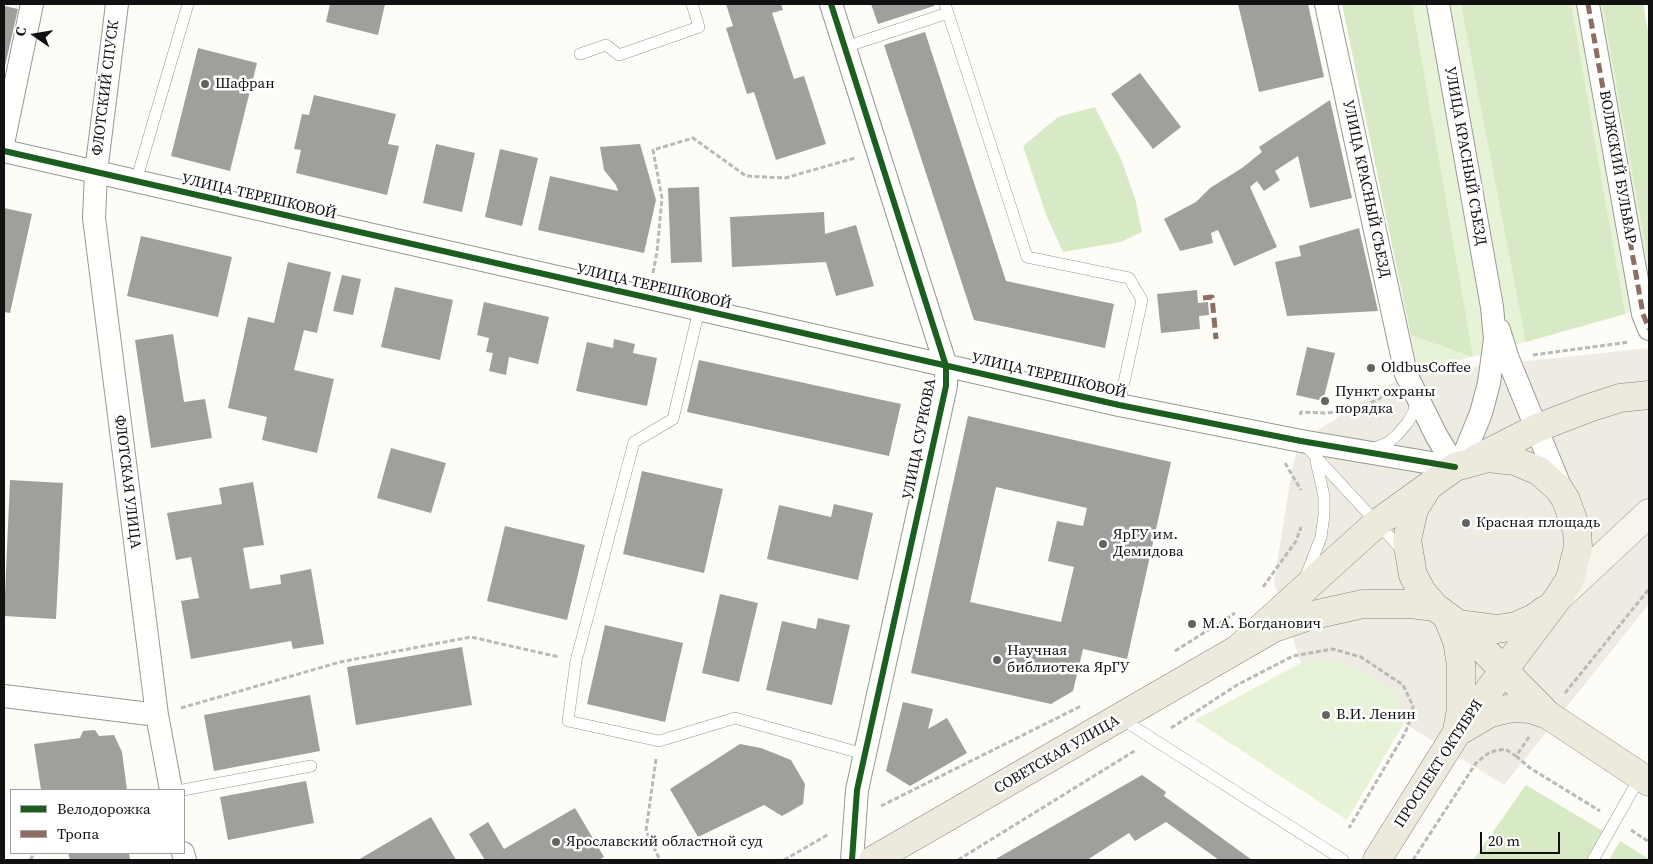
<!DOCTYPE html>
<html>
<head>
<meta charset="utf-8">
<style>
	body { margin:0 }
	#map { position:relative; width:1653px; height:864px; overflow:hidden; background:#fdfcf7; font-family:"Source Serif 4",serif }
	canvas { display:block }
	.frame { position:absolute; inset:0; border:5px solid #111; pointer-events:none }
	.legend { position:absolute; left:10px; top:789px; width:175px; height:65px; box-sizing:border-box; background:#fff; border:1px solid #a0a0a0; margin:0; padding:6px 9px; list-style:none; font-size:15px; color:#111 }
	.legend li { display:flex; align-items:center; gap:10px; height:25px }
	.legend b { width:25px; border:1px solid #a0a0a0 }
	.north { position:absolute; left:10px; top:10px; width:50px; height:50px; -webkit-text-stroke:4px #fff; paint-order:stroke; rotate:283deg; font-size:14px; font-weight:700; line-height:20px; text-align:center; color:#111 }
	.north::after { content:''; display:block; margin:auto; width:18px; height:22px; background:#111; clip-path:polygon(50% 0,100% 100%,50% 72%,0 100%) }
	.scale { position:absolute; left:1480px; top:832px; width:80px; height:22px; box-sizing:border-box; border:2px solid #111; border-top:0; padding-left:6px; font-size:15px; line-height:18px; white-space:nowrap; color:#111; -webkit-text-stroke:4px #fff; paint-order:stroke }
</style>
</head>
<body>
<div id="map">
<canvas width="1653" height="864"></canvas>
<div class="frame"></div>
<ul class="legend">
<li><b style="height:6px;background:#1b5e20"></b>Велодорожка</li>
<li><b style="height:6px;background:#8d6e63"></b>Тропа</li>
</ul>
<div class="north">С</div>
<div class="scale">20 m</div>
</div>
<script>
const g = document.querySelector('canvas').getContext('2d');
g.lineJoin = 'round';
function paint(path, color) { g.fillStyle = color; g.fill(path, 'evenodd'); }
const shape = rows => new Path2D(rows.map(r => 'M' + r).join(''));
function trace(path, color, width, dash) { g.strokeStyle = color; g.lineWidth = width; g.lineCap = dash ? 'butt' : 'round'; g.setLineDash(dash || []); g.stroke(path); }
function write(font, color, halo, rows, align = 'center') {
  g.font = font + ' "Source Serif 4",serif'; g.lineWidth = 5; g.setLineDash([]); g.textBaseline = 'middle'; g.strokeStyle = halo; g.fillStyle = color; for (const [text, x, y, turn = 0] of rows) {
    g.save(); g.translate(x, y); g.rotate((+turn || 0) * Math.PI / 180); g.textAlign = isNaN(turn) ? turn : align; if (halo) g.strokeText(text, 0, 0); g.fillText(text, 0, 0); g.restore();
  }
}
paint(shape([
	[1342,4,1643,4,1649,38,1649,307,1418,372],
	[1329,660,1356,667,1397,695,1404,723,1347,820,1195,720,1301,663]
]), '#e7f3d7');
paint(shape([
	[1342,4,1412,4,1473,357,1411,335],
	[1461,4,1571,4,1625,314,1526,342],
	[1602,4,1643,4,1649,38,1649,265],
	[1095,107,1121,159,1135,198,1142,232,1121,242,1063,252,1047,217,1023,146,1058,117],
	[1526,785,1603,831,1586,860,1473,860],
	[1620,841,1649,859,1649,860,1609,860]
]), '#d8eac5');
paint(shape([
	[1649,348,1649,604,1504,785,1404,723,1397,695,1356,667,1329,660,1301,663,1274,582,1293,464,1301,441,1406,374]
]), '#edebe2');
paint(shape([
	[330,4,385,4,378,35,326,22],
	[726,4,781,4,783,10,772,13,794,79,804,76,826,144,776,160,754,92,747,94,726,28,733,26],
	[871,4,934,4,934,6,878,24],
	[1238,4,1308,4,1324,77,1259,92],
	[4,6,18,9,5,66,4,66],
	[925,32,1006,281,1114,304,1105,348,974,320,884,45],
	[198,48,257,63,230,171,171,156],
	[1140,73,1181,127,1153,149,1111,94],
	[314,95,396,114,388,144,399,146,387,195,296,173,301,150,294,149,302,114,309,115],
	[1330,100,1352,198,1310,208,1298,156,1275,171,1280,180,1264,191,1257,181,1250,187,1277,247,1234,266,1218,230,1211,233,1213,243,1180,251,1164,219,1196,202,1210,188,1242,168,1262,152,1259,147],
	[436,144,475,153,462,212,423,203],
	[640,144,656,200,644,253,538,230,550,176,618,191,616,185,604,170,600,147],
	[500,149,538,158,522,226,485,217],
	[699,187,702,262,671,263,668,188],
	[4,208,32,214,10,313,4,312],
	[824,212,825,234,856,225,874,286,836,296,826,262,732,267,730,217],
	[1359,228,1378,311,1287,316,1275,262,1301,256,1299,246],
	[141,236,232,257,218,317,127,296],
	[288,262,331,272,317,333,304,330,294,370,334,379,317,453,262,440,267,417,228,408,248,317,274,323],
	[342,275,361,279,353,315,333,311],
	[395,287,453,300,440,360,381,347],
	[1197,290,1198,303,1208,302,1209,315,1199,316,1200,329,1161,333,1157,294],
	[484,302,549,317,538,364,509,357,506,375,489,371,493,353,486,352,489,338,477,335],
	[173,334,184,402,205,399,212,438,151,448,135,340],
	[614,339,635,344,633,353,657,358,647,406,576,391,587,342,613,348],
	[1307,347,1335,353,1323,401,1296,395],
	[699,360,901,404,889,456,687,412],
	[968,416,1171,462,1127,659,1083,649,1073,691,1051,704,911,673],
	[996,487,1087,508,1083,526,1057,521,1048,561,1074,567,1061,622,970,602],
	[391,448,446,463,431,513,377,498],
	[642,471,723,489,704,573,623,554],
	[10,480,63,483,56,619,4,616],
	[253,482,264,545,243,548,250,589,281,584,280,575,311,569,324,644,293,649,291,641,191,659,181,601,199,598,191,557,176,560,167,513,222,504,219,488],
	[834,504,873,513,858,580,767,559,779,505,831,517],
	[505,526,585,545,567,620,487,601],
	[720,594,758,603,739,682,702,673],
	[818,618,850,625,832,705,766,690,782,621,816,629],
	[605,625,683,643,665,722,587,704],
	[462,647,472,705,356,725,347,667],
	[310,695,320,751,214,771,204,715],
	[903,702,933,709,928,729,947,718,967,753,910,786,886,771],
	[95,730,99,736,114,735,122,752,127,790,41,790,34,744,80,738,83,731],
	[740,744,761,748,791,760,805,784,803,804,782,816,764,805,698,837,670,789],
	[1142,775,1166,792,1164,796,1252,860,1219,860,1166,822,1135,841,1129,833,1087,860,994,860],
	[306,781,314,823,228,840,220,797],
	[575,808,604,857,598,860,485,860,469,834,488,822,504,849],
	[431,817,456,860,358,860],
	[68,853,129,853,130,860,70,860]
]), '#a19f9c');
const lane = shape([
	[945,4,1027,257,1129,278,1142,300,1119,405],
	[845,47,948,13],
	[580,54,606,45,619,55,699,27,692,4],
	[136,181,188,4],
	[699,310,673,419,634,442,576,661,568,721,659,741,735,718,864,754],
	[1302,442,1403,551],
	[1372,449,1389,442,1397,435,1408,422,1414,411,1416,398],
	[1306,576,1321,537,1324,515,1324,496,1316,461],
	[1120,718,1343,860],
	[183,790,311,766],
	[1593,860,1640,777]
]);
const street = shape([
	[117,4,96,172,94,218,157,715,171,790],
	[831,4,946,366,946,386,857,790,852,860],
	[1326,4,1406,374,1436,435,1455,467],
	[1438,4,1492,307,1495,339,1489,383,1481,413,1466,450,1455,467],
	[1588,4,1643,314,1649,329],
	[4,139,32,4],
	[4,151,1119,405,1301,441,1455,467],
	[1499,330,1508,359,1562,491],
	[4,696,157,715],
	[183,853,185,860]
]);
const secondary = shape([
	[1559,597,1649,513]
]);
const primary = shape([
	[1476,459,1537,428,1589,408,1620,398,1649,395],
	[1426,490,1414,509,1407,540,1413,575,1422,592,1435,607,1458,624,1548,715,1649,782],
	[1447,616,1457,641,1461,665,1461,710,1457,730],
	[1458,624,1497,629,1516,626,1534,618,1545,610],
	[1240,647,1376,524,1455,467,1488,458,1515,461,1539,471,1559,489,1566,500,1577,531,1578,547,1570,579,1558,598,1456,734,1377,860],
	[1463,729,1490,713,1512,708,1530,709,1548,715],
	[873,860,1274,628,1309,616,1363,604,1410,604,1435,607]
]);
trace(lane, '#979795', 12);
trace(street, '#979795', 24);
trace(secondary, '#8e8d8b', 29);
trace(primary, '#858482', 29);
trace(shape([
	[653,273,657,252,662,198,653,150,693,138,746,176,785,178,855,158],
	[1533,355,1629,342],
	[1432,369,1468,364],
	[1300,415,1301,412,1324,413,1355,411,1380,398,1386,390],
	[1285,463,1301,490],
	[1263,587,1296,541,1301,527],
	[1175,651,1235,613],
	[1565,693,1649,589],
	[181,708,340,662,471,637,559,657],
	[1171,728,1237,685,1293,656,1333,649,1361,657,1403,685,1413,706,1411,718,1405,733,1349,828],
	[1516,756,1530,768,1600,811],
	[656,759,646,831,660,860],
	[881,806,1081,706],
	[1631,830,1649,842],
	[30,860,35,853],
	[784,860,829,834],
	[958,860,1136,750],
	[1413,860,1476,763,1490,752,1505,749,1516,756,1529,737]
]), '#b9b9b8', 3, [5, 2.5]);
trace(lane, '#fffffe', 11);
trace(street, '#fffffe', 22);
trace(secondary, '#f6f4eb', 28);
trace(primary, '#ede9dc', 28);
trace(shape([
	[1588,4,1643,314,1649,329],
	[1203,298,1212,297,1216,339]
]), '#8d6e63', 5, [10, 5]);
trace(shape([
	[831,4,946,366,946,386,857,790,852,860],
	[4,151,1119,405,1301,441,1455,467]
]), '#1b5e20', 6);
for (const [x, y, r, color] of [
	[205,84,5,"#646362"],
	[1371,368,5,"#646362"],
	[1325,401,5,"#646362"],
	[1466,523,5,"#646362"],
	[1103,544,5,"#646362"],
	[1192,624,5,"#646362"],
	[997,660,5,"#646362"],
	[1326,715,5,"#646362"],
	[556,842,5,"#646362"]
]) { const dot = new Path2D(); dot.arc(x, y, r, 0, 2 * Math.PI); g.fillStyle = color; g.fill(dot); trace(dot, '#fff', 2); }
write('15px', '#111', '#fff', [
	["Шафран",215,84],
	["OldbusCoffee",1381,368],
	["Пункт охраны",1335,392],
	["порядка",1335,409],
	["Красная площадь",1476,523],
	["ЯрГУ им.",1113,535],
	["Демидова",1113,552],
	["М.А. Богданович",1202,624],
	["Научная",1007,651],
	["библиотека ЯрГУ",1007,668],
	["В.И. Ленин",1336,715],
	["Ярославский областной суд",566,842]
], 'left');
write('15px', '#111', '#fff', [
	["ФЛОТСКИЙ СПУСК",106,88,-83],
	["УЛИЦА КРАСНЫЙ СЪЕЗД",1465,156,80],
	["ВОЛЖСКИЙ БУЛЬВАР",1617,167,80],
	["УЛИЦА КРАСНЫЙ СЪЕЗД",1366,189,78],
	["УЛИЦА ТЕРЕШКОВОЙ",259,197,13],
	["УЛИЦА ТЕРЕШКОВОЙ",654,287,13],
	["УЛИЦА ТЕРЕШКОВОЙ",1049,376,13],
	["УЛИЦА СУРКОВА",920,439,-79],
	["ФЛОТСКАЯ УЛИЦА",127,482,83],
	["СОВЕТСКАЯ УЛИЦА",1057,755,-30],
	["ПРОСПЕКТ ОКТЯБРЯ",1439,764,-57]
]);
</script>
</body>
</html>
